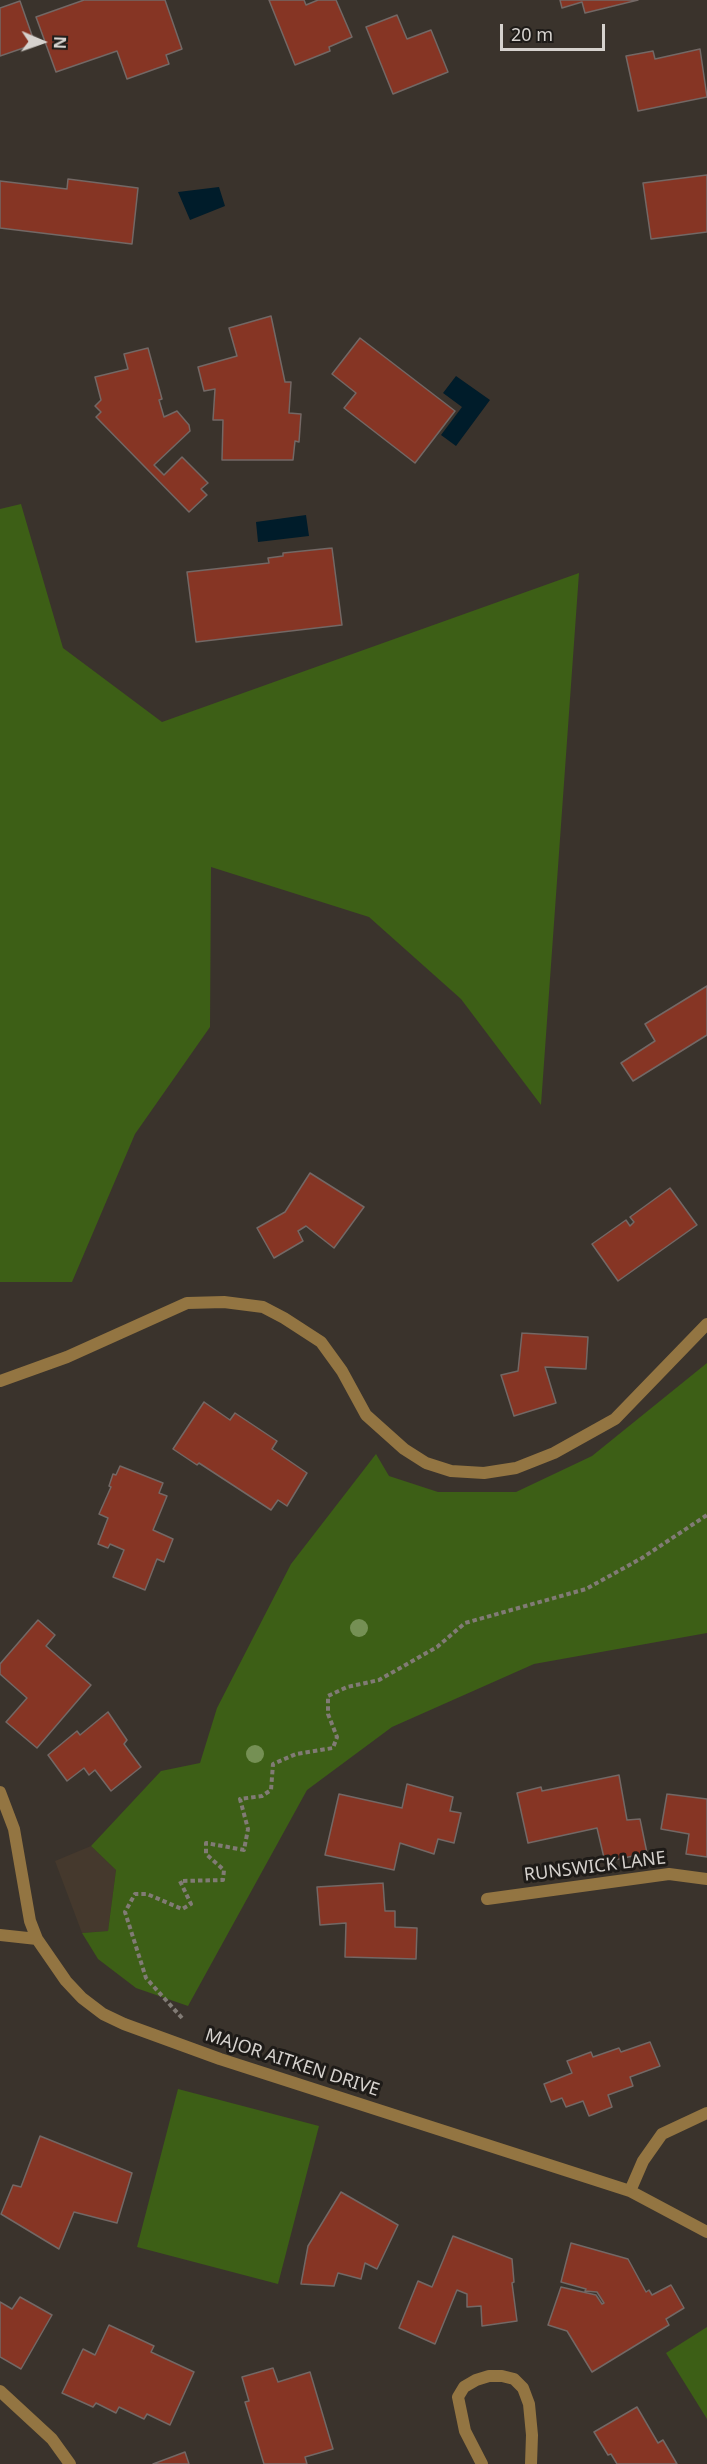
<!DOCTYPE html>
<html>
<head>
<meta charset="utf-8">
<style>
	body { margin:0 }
	#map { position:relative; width:707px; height:2464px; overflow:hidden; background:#3a332c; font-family:"Noto Sans",sans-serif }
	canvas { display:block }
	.north { position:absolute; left:12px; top:12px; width:60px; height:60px; -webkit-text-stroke:4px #1e1b18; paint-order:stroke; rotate:92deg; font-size:16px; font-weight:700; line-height:24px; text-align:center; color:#d6d2ce }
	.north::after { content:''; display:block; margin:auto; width:21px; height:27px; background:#d6d2ce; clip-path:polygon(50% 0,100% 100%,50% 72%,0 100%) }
	.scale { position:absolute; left:500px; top:24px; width:105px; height:27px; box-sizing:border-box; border:3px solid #d6d2ce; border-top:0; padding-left:8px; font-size:18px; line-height:21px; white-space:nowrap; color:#d6d2ce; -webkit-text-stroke:4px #1e1b18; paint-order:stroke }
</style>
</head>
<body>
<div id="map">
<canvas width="707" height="2464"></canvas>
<div class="north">N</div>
<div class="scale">20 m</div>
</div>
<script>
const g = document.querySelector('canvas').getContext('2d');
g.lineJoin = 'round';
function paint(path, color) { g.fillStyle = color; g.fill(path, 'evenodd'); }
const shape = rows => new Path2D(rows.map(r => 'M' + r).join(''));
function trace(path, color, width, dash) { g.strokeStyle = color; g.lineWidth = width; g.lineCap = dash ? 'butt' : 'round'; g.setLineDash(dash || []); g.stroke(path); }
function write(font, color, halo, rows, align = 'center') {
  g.font = font + ' "Noto Sans",sans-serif'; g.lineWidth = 6; g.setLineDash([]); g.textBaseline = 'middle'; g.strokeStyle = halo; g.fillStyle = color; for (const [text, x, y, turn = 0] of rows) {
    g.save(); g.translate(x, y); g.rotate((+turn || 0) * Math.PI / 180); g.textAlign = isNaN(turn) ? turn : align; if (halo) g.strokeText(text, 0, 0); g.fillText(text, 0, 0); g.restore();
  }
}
paint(shape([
	[91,1846,116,1870,108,1931,82,1933,55,1861]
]), '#45392d');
paint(shape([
	[21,504,63,648,162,722,579,573,541,1105,461,999,369,917,211,867,210,1027,135,1134,72,1282,0,1282,0,509],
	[707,1363,707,1633,534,1664,392,1727,307,1790,188,2006,136,1988,98,1959,82,1933,108,1931,116,1870,91,1846,161,1771,200,1763,217,1708,291,1564,376,1454,389,1476,438,1492,516,1492,592,1456],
	[178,2089,319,2126,278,2284,137,2247],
	[707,2327,707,2419,666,2353]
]), '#3d5f16');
paint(shape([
	[219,187,225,206,190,220,178,192],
	[456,376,490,400,456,446,441,435,462,407,443,393],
	[306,515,309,536,258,542,256,522]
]), '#001c2a');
const building = shape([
	[84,0,165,0,182,49,166,55,169,64,127,79,117,51,56,72,36,17,84,0],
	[269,0,304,0,306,5,318,0,336,0,352,37,329,47,330,51,295,65,269,0],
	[560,0,638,0,585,13,582,2,562,8,560,0],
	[20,1,35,44,0,56,0,8,20,1],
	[397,15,407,39,431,30,448,72,393,94,366,27,397,15],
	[700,49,707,97,638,111,626,56,653,51,655,59,700,49],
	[707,175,707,232,651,239,643,183,707,175],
	[68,179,138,188,132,244,0,228,0,181,67,189,68,179],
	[271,316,285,382,291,382,289,413,301,414,299,442,295,441,293,460,222,460,223,420,213,420,215,389,204,391,198,367,237,356,229,328,271,316],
	[360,338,455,411,415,463,344,408,356,393,332,374,360,338],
	[148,348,162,399,159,400,164,417,177,411,189,425,190,431,154,465,164,475,182,457,208,483,201,489,207,495,189,512,96,417,101,412,95,406,101,400,95,377,128,369,124,354,148,348],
	[332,548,342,625,196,642,187,572,269,563,268,558,283,556,283,553,332,548],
	[707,986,707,1035,633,1081,621,1063,655,1041,645,1024,707,986],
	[310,1173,364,1207,334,1248,306,1226,298,1231,303,1241,274,1258,257,1228,285,1212,310,1173],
	[670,1188,697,1225,618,1281,592,1244,626,1220,630,1226,634,1222,630,1217,670,1188],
	[522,1333,588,1337,586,1369,545,1367,556,1403,514,1416,501,1375,518,1371,522,1333],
	[204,1402,230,1420,235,1413,277,1441,272,1449,307,1473,287,1506,278,1500,271,1510,199,1463,197,1465,173,1449,204,1402],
	[120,1466,163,1483,159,1493,167,1496,153,1530,173,1539,164,1562,157,1559,145,1590,113,1577,124,1550,110,1544,108,1548,98,1544,108,1518,99,1514,111,1487,109,1486,113,1474,116,1475,120,1466],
	[38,1620,55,1635,46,1646,91,1685,37,1748,6,1722,27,1698,0,1674,0,1664,38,1620],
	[108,1712,127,1740,124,1744,141,1767,111,1791,95,1770,89,1775,84,1768,67,1781,48,1755,77,1731,80,1735,108,1712],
	[619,1775,627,1820,640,1819,647,1853,605,1862,597,1828,528,1843,517,1793,541,1787,542,1791,619,1775],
	[407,1784,453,1797,450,1811,461,1813,454,1843,438,1839,434,1854,400,1843,394,1870,325,1855,339,1794,402,1808,407,1784],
	[667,1794,707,1799,707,1857,686,1854,689,1834,661,1829,667,1794],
	[383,1883,385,1911,395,1911,395,1927,417,1928,416,1959,345,1957,346,1923,320,1925,317,1887,383,1883],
	[650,2042,660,2066,630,2077,633,2086,608,2095,612,2107,589,2116,583,2101,566,2107,562,2098,551,2102,544,2084,572,2073,567,2061,591,2052,593,2057,619,2048,621,2052,650,2042],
	[40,2136,132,2173,117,2223,74,2212,59,2249,1,2214,13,2185,21,2187,40,2136],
	[341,2192,398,2225,377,2269,365,2263,361,2279,338,2273,334,2286,301,2284,308,2246,341,2192],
	[453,2236,512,2259,514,2282,512,2283,517,2321,482,2326,481,2306,467,2307,467,2294,457,2290,435,2344,399,2328,418,2281,432,2287,453,2236],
	[571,2243,628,2259,646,2292,649,2290,652,2295,671,2285,684,2308,666,2319,669,2325,592,2372,567,2331,548,2325,561,2287,596,2295,602,2304,604,2303,597,2292,585,2291,586,2289,561,2282,571,2243],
	[20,2297,52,2315,21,2369,0,2357,0,2302,12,2309,20,2297],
	[109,2325,154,2346,151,2352,194,2372,170,2425,147,2414,144,2419,119,2407,116,2413,96,2403,93,2407,62,2393,83,2349,95,2355,109,2325],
	[273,2368,278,2382,310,2372,333,2449,305,2457,307,2464,264,2464,245,2402,249,2401,242,2377,273,2368],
	[637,2407,658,2443,663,2440,677,2464,617,2464,611,2454,608,2455,594,2432,637,2407],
	[185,2452,189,2464,153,2464,185,2452]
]);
paint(building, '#863524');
trace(building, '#736865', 1.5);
trace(shape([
	[182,2018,146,1978,125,1912,135,1894,147,1894,182,1909,191,1904,180,1881,223,1880,224,1870,206,1854,206,1843,244,1850,248,1829,240,1799,262,1796,271,1790,273,1764,296,1754,333,1748,337,1737,328,1714,328,1696,347,1687,379,1680,437,1647,465,1623,586,1589,642,1558,707,1515]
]), '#817b75', 4, [4.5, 3]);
trace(shape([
	[0,2391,52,2439,70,2464]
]), '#937542', 12);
trace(shape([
	[0,1381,67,1357,187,1303,224,1302,263,1307,284,1318,321,1342,342,1371,366,1415,404,1449,426,1463,451,1471,484,1473,516,1468,554,1453,615,1419,707,1324],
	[0,1792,14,1829,30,1921,37,1939,66,1981,82,1998,103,2014,124,2024,220,2059,630,2191,707,2232],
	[487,1899,669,1874,707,1879],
	[0,1935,37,1939],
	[630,2191,643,2161,662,2134,707,2113],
	[482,2464,465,2431,458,2397,464,2387,476,2380,489,2376,502,2376,514,2379,523,2388,529,2404,532,2435,531,2464]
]), '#937542', 12);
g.fillStyle = '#759054';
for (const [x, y] of [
	[359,1628],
	[255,1754]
]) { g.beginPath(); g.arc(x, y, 9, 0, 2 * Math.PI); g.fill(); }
write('18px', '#d6d2ce', '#1e1b18', [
	["RUNSWICK LANE",595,1867,-7],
	["MAJOR AITKEN DRIVE",292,2063,18]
]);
</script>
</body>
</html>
